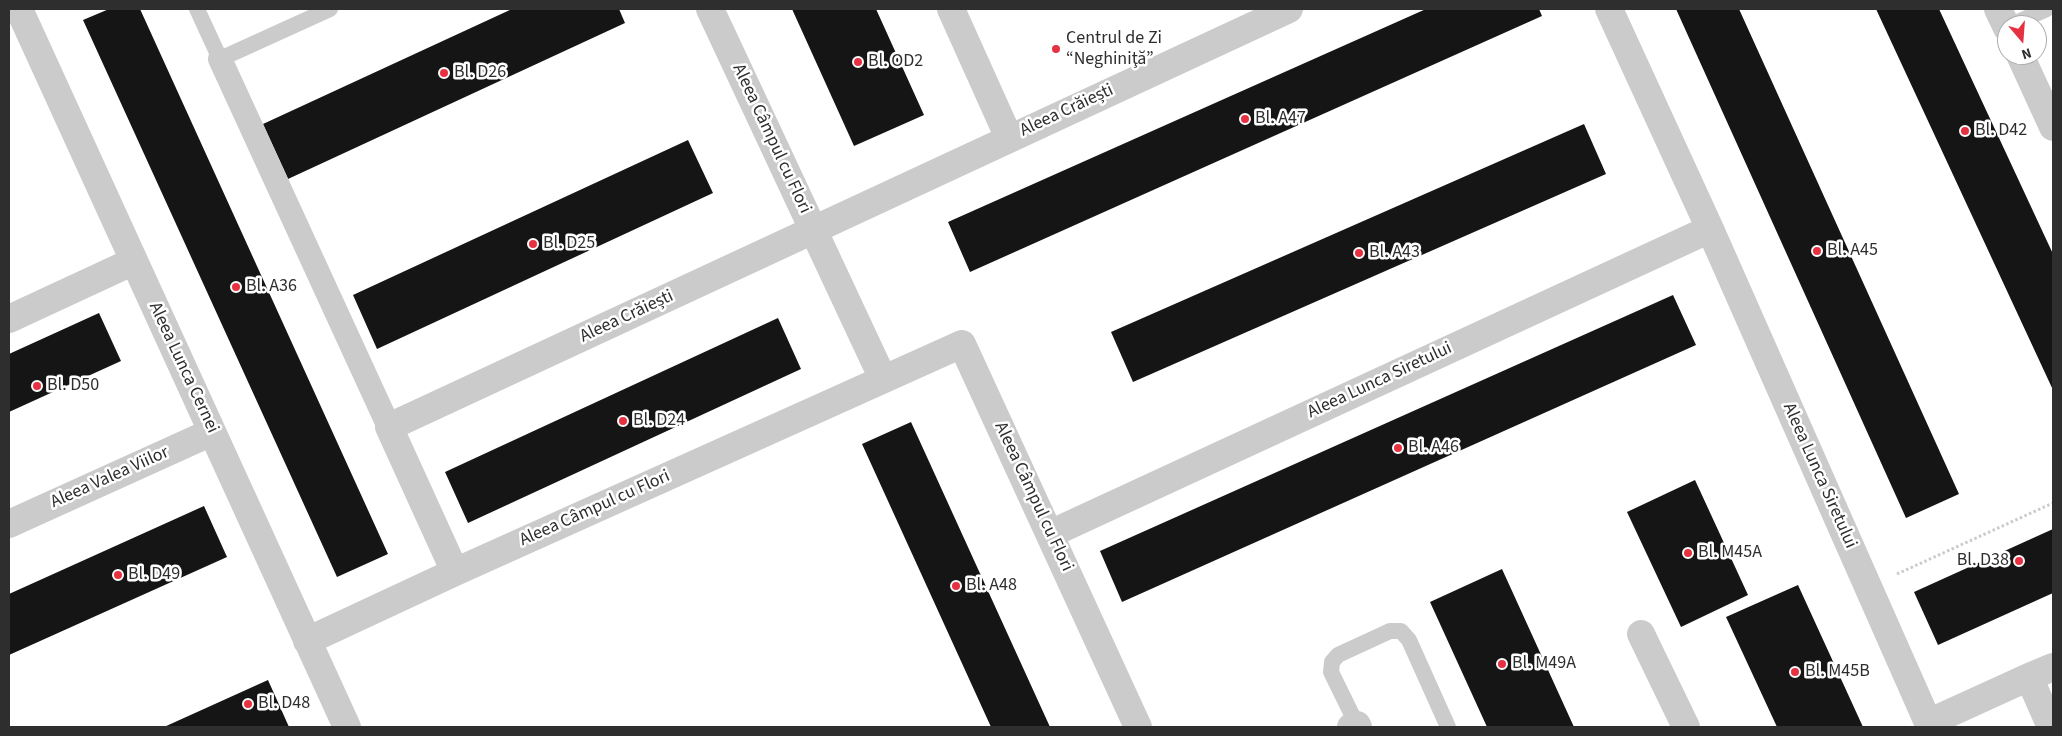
<!DOCTYPE html>
<html>
<head>
<meta charset="utf-8">
<style>
	body { margin:0 }
	#map { position:relative; width:2062px; height:736px; overflow:hidden; background:#fff; font-family:"Source Sans 3",sans-serif }
	canvas { display:block }
	.frame { position:absolute; inset:0; border:10px solid #2e2e2e; pointer-events:none }
	.north { position:absolute; left:1997px; top:15px; width:50px; height:50px; box-sizing:border-box; background:#fff; border:1px solid #ababab; border-radius:50%; rotate:162deg; font-size:14px; font-weight:700; line-height:20px; text-align:center; color:#2e2e2e }
	.north::after { content:''; display:block; margin:auto; width:18px; height:22px; background:#e53141; clip-path:polygon(50% 0,100% 100%,50% 72%,0 100%) }
</style>
</head>
<body>
<div id="map">
<canvas width="2062" height="736"></canvas>
<div class="frame"></div>
<div class="north">N</div>
</div>
<script>
const g = document.querySelector('canvas').getContext('2d');
g.lineJoin = 'round';
function paint(path, color) { g.fillStyle = color; g.fill(path, 'evenodd'); }
const shape = rows => new Path2D(rows.map(r => 'M' + r).join(''));
function trace(path, color, width, dash) { g.strokeStyle = color; g.lineWidth = width; g.lineCap = dash ? 'butt' : 'round'; g.setLineDash(dash || []); g.stroke(path); }
function write(font, color, halo, rows, align = 'center') {
  g.font = font + ' "Source Sans 3",sans-serif'; g.lineWidth = 5; g.setLineDash([]); g.textBaseline = 'middle'; g.strokeStyle = halo; g.fillStyle = color; for (const [text, x, y, turn = 0] of rows) {
    g.save(); g.translate(x, y); g.rotate((+turn || 0) * Math.PI / 180); g.textAlign = isNaN(turn) ? turn : align; if (halo) g.strokeText(text, 0, 0); g.fillText(text, 0, 0); g.restore();
  }
}
paint(shape([
	[109,9,140,9,388,554,337,577,83,20],
	[512,9,619,9,625,23,288,179,263,124],
	[792,9,876,9,924,115,854,146],
	[1426,9,1539,9,1542,16,970,272,948,222],
	[1676,9,1739,9,1959,494,1906,518],
	[1876,9,1939,9,2053,254,2053,390],
	[1584,124,1606,174,1133,382,1111,332],
	[688,140,713,193,377,349,353,295],
	[1673,295,1696,345,1122,602,1100,551],
	[99,313,121,361,9,412,9,354],
	[778,318,801,369,468,523,445,472],
	[911,422,1050,727,991,727,862,444],
	[1695,480,1748,595,1681,627,1627,512],
	[204,506,227,557,9,655,9,594],
	[2053,529,2053,593,1938,645,1914,592],
	[1502,569,1574,727,1487,727,1430,602],
	[1798,585,1863,727,1777,727,1726,617],
	[268,680,289,727,164,727]
]), '#151515');
trace(shape([
	[1897,574,2053,503]
]), '#cbcbcb', 3, [2.5, 2.5]);
trace(shape([
	[197,9,220,59,330,9],
	[2011,25,2047,9],
	[1357,725,1331,672,1332,662,1338,655,1390,631,1401,631,1409,640,1448,727]
]), '#cbcbcb', 16);
trace(shape([
	[220,59,389,427]
]), '#cbcbcb', 24);
trace(shape([
	[19,9,347,727],
	[710,9,883,379],
	[951,9,1009,138],
	[1609,9,1710,229,1930,727],
	[1998,9,2007,28],
	[2020,55,2053,127],
	[9,319,134,261],
	[9,524,212,432],
	[1050,534,1710,229],
	[455,572,389,427,1289,9],
	[1641,634,1686,727],
	[307,641,455,572,962,344,1138,727],
	[2029,677,2053,667],
	[1928,723,2029,677,2051,727],
	[1351,727,1357,725,1358,727]
]), '#cbcbcb', 28);
for (const [x, y, r, color] of [
	[1056,49,5,"#e53141"],
	[858,62,5,"#e53141"],
	[444,73,5,"#e53141"],
	[1245,119,5,"#e53141"],
	[1965,131,5,"#e53141"],
	[533,244,5,"#e53141"],
	[1817,251,5,"#e53141"],
	[1359,253,5,"#e53141"],
	[236,287,5,"#e53141"],
	[37,386,5,"#e53141"],
	[623,421,5,"#e53141"],
	[1398,448,5,"#e53141"],
	[1688,553,5,"#e53141"],
	[2019,561,5,"#e53141"],
	[118,575,5,"#e53141"],
	[956,586,5,"#e53141"],
	[1502,664,5,"#e53141"],
	[1795,672,5,"#e53141"],
	[248,704,5,"#e53141"]
]) { const dot = new Path2D(); dot.arc(x, y, r, 0, 2 * Math.PI); g.fillStyle = color; g.fill(dot); trace(dot, '#fff', 2); }
write('18px', '#2e2e2e', '#fff', [
	["Centrul de Zi",1066,39],
	["“Neghiniţă”",1066,60],
	["Bl. OD2",868,62],
	["Bl. D26",454,73],
	["Bl. A47",1255,119],
	["Bl. D42",1975,131],
	["Bl. D25",543,244],
	["Bl. A45",1827,251],
	["Bl. A43",1369,253],
	["Bl. A36",246,287],
	["Bl. D50",47,386],
	["Bl. D24",633,421],
	["Bl. A46",1408,448],
	["Bl. M45A",1698,553],
	["Bl. D38",2009,561,"right"],
	["Bl. D49",128,575],
	["Bl. A48",966,586],
	["Bl. M49A",1512,664],
	["Bl. M45B",1805,672],
	["Bl. D48",258,704]
], 'left');
write('18px', '#2e2e2e', '#fff', [
	["Aleea Crăiești",1067,111,-25],
	["Aleea Câmpul cu Flori",771,139,65],
	["Aleea Crăiești",627,317,-25],
	["Aleea Lunca Cernei",183,368,65],
	["Aleea Lunca Siretului",1380,381,-25],
	["Aleea Lunca Siretului",1819,476,66],
	["Aleea Valea Viilor",110,478,-24],
	["Aleea Câmpul cu Flori",1033,497,65],
	["Aleea Câmpul cu Flori",595,509,-24]
]);
</script>
</body>
</html>
